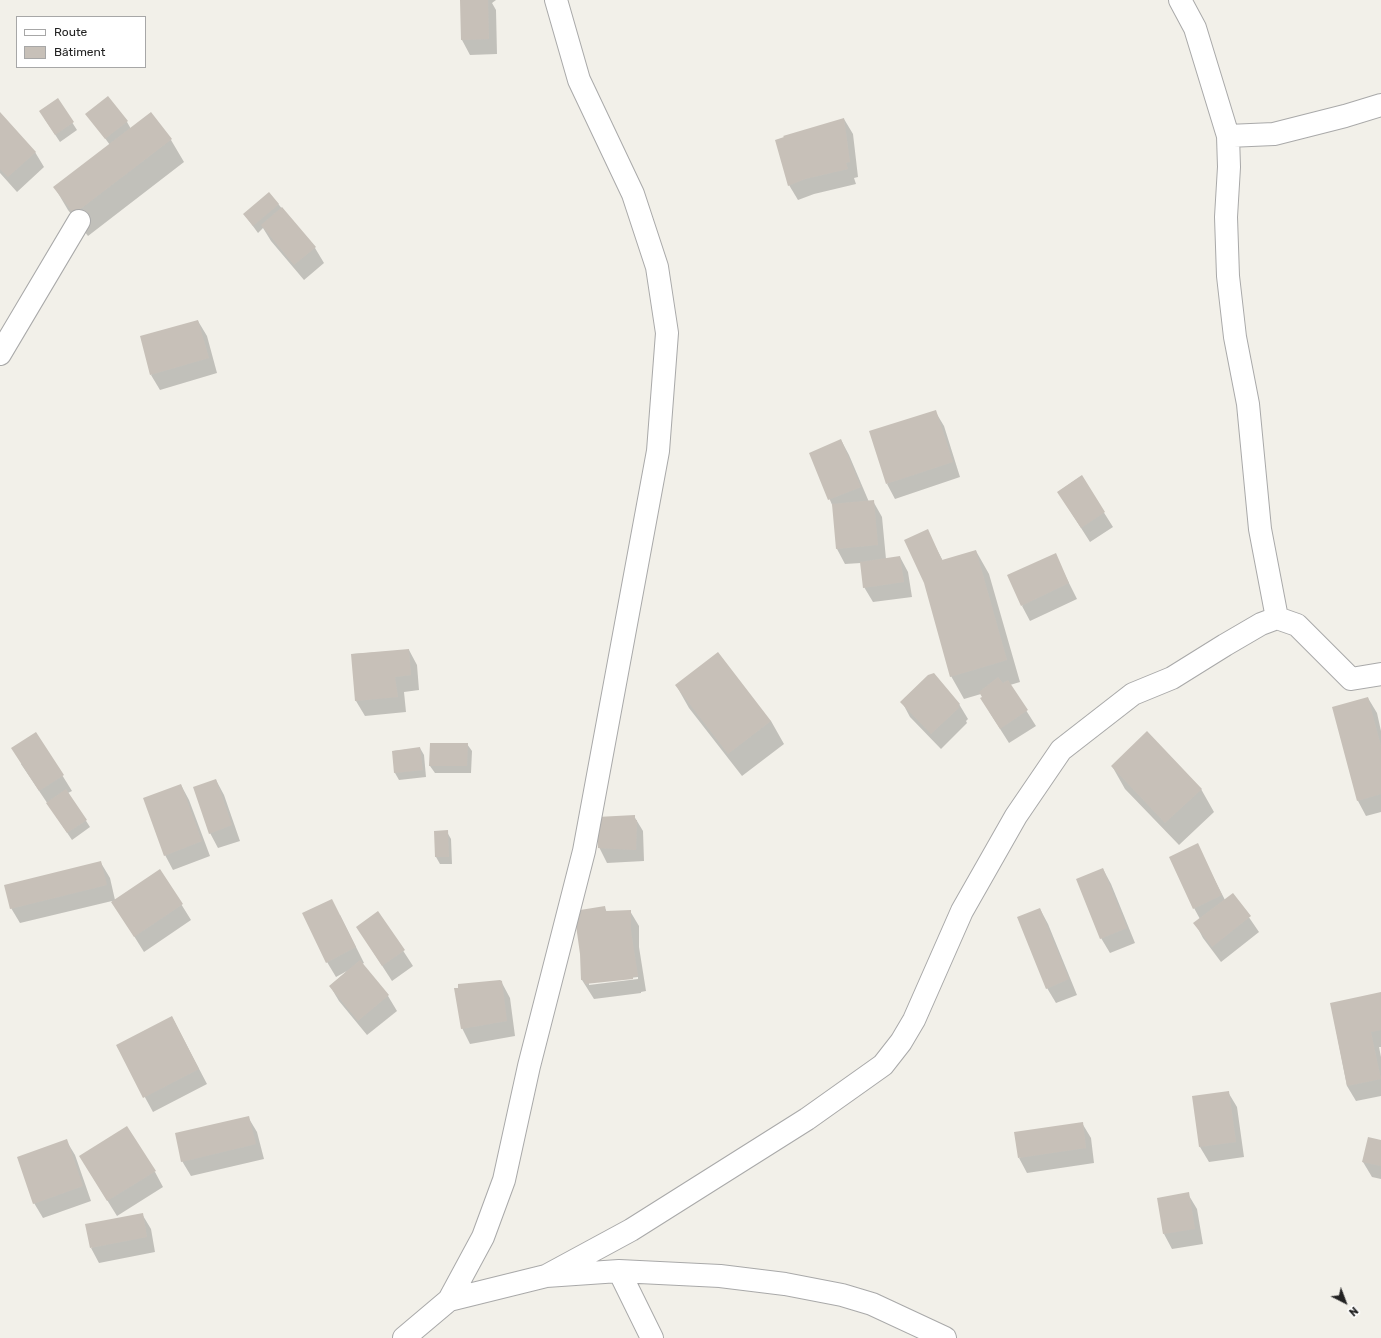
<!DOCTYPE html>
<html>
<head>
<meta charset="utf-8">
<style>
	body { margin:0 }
	#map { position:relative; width:1381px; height:1338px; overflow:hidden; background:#f2f0e9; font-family:Rubik,sans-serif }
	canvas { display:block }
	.legend { position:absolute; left:16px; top:16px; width:130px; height:52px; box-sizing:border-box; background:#fff; border:1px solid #a7a7a7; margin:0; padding:5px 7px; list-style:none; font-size:12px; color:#222 }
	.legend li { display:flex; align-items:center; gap:8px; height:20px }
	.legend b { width:20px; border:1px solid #a7a7a7 }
	.north { position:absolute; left:1325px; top:1282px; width:40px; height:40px; -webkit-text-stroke:3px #fff; paint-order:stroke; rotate:138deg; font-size:11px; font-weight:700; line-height:16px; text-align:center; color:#222 }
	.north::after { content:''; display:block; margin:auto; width:14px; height:18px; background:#222; clip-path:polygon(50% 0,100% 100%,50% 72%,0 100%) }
</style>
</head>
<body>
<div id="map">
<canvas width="1381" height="1338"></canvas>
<ul class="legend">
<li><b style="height:5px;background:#fff"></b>Route</li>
<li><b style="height:11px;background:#c7c0b8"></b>Bâtiment</li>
</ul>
<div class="north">N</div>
</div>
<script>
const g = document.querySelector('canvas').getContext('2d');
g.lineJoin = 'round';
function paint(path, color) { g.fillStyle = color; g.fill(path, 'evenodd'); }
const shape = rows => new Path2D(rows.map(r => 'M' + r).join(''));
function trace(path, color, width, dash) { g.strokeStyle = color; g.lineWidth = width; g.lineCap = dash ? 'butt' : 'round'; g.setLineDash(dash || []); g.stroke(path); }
paint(shape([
	[461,0,496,0,492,3,496,10,497,54,470,55,462,40],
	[57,99,77,130,60,142,44,118],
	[0,114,35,152,44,167,17,192,0,173],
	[87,114,127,122,131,129,151,114,171,140,184,162,88,236,68,210,55,188,110,145],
	[844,119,853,134,858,177,854,178,856,184,814,194,798,200,789,185],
	[269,193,315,248,324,263,304,280,271,241,263,228,258,233,244,214],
	[198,321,207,336,217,373,160,390,151,375],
	[935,411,944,426,960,477,895,499,887,484],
	[841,440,849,455,869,502,873,501,882,517,886,559,900,557,908,572,912,597,873,602,864,587,861,563,845,564,837,549,833,507,810,454],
	[1081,476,1113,527,1090,542,1058,492],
	[927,531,943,561,976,551,989,574,1020,682,1010,685,1036,726,1009,743,990,713,981,694,964,699,951,676],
	[1055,555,1077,599,1030,621,1022,606],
	[409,650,417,665,419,690,404,692,406,712,365,716,356,701,352,654],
	[676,685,771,721,784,744,742,776,689,708],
	[1368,698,1377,713,1381,731,1381,812,1366,816,1358,801],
	[902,702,959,704,968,719,966,721,967,723,941,749,910,717],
	[36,733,72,791,68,793,90,827,72,840,21,764],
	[467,744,472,751,471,773,435,773,430,766],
	[420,748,424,755,426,777,399,780,395,773,393,751],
	[1112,766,1201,789,1214,812,1179,845,1125,789],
	[216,780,224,795,240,841,218,848,210,833],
	[181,785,189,800,210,856,173,870,165,855],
	[634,816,643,831,644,861,607,863,599,847],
	[435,832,447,832,451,839,452,864,440,864,436,857],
	[1197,845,1225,900,1233,894,1259,932,1221,962,1203,938,1195,923,1200,919,1194,908],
	[101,863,110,878,115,900,160,870,191,920,144,952,112,901,20,923,11,908],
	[1103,869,1111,884,1135,943,1110,953,1101,938],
	[604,907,607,912,630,911,639,926,639,947,646,991,641,992,641,993,594,999,582,980,581,954],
	[638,977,638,979,589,985,589,983],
	[1040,909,1048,924,1077,995,1056,1003,1047,988],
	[378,912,413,966,392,981,357,927],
	[340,915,364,963,362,964,388,996,397,1011,367,1035,339,1001,330,986,347,971,336,977,327,962],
	[502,983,510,998,515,1036,470,1044,462,1028],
	[1381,993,1381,1047,1379,1047,1381,1057,1381,1096,1356,1101,1347,1086,1331,1004],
	[172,1017,207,1084,153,1112,117,1046],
	[1228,1092,1237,1107,1244,1157,1209,1162,1200,1147],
	[248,1117,257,1132,264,1159,191,1176,182,1161],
	[1082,1123,1091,1138,1094,1163,1027,1173,1019,1158],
	[66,1140,75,1155,91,1201,43,1218,34,1203],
	[1381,1141,1381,1179,1372,1177,1363,1162],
	[89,1171,155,1172,163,1187,117,1216],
	[1188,1194,1197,1209,1203,1244,1172,1249,1164,1234],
	[142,1214,151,1229,155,1252,99,1263,91,1248]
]), '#0003');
paint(shape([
	[460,0,488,0,489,39,461,40],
	[108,96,128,121,105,139,85,114],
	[58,98,74,122,55,135,39,111],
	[0,112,36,152,8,177,0,169],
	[151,112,172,139,74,214,53,187],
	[844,118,850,162,846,163,848,169,805,179,788,186,775,140,784,137,783,136],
	[269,192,279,204,253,226,243,214],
	[282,207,316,247,294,265,261,225],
	[198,320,209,358,150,375,140,336],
	[936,410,953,462,886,484,869,431],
	[841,439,861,487,828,500,809,453],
	[1082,475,1105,512,1081,528,1057,492],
	[874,500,878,545,836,549,832,504],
	[928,529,942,560,976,550,1007,660,950,677,924,583,904,540],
	[1056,553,1069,583,1021,606,1007,575],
	[900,556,904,582,863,588,860,562],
	[409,649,411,675,395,677,398,697,355,701,351,654],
	[718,652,771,721,728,754,675,685],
	[934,673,960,704,958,706,960,707,931,734,900,702,928,675],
	[998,677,1003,683,1008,680,1028,710,1000,729,980,698,982,697,979,692],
	[1368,697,1381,746,1381,794,1357,801,1332,707],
	[1147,731,1202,789,1165,823,1111,766],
	[36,732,64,775,39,791,11,748],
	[430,743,468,743,467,766,429,766],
	[420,747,423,770,394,773,392,751],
	[216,779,232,825,209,834,193,787],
	[181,784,202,841,164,856,143,798],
	[66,789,87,820,67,833,46,803],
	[635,815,635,820,637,820,636,850,598,848,597,817],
	[448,830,449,857,435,857,434,831],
	[1198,843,1222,895,1193,909,1169,857],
	[101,861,107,885,10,909,4,885],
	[1103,868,1127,928,1100,939,1076,879],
	[160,869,183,904,134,937,111,902],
	[1233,893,1251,916,1212,947,1193,923],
	[332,899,356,947,326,963,302,913],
	[605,906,606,911,631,910,631,931,638,976,633,977,633,979,585,984,584,980,581,980,580,954,574,911],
	[1040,908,1069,979,1046,989,1017,917],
	[378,911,405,950,382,966,356,927],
	[360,960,389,995,358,1021,329,986],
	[500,980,502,981,507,1021,461,1029,454,988,458,988,458,984],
	[1381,992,1381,1030,1371,1032,1381,1079,1347,1086,1330,1003],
	[172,1016,199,1069,143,1098,116,1045],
	[1229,1091,1236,1142,1199,1147,1192,1096],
	[249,1116,256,1144,181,1162,175,1133],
	[1083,1122,1086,1148,1018,1158,1014,1132],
	[127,1126,156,1171,107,1201,79,1156],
	[1368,1137,1381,1140,1381,1166,1362,1162],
	[67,1139,83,1186,33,1204,17,1157],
	[1189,1192,1195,1229,1163,1234,1157,1198],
	[143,1213,147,1237,90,1248,85,1224]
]), '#c7c0b8');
const street = shape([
	[1180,0,1195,28,1228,136,1229,167,1226,217,1228,276,1235,337,1248,404,1260,529,1277,618],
	[1228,136,1274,134,1345,116,1381,105],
	[0,354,79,221],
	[619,1271,652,1338],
	[546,1276,631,1230,807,1119,883,1065,901,1042,914,1020,962,911,1016,816,1061,750,1133,694,1172,678,1225,645,1261,624,1277,618,1297,625,1351,679,1381,674],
	[449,1300,546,1276,619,1271,720,1276,785,1284,842,1295,872,1304,945,1338],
	[404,1338,449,1300,483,1237,504,1180,529,1066,584,851,658,451,667,333,657,267,633,194,579,80,556,0]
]);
trace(street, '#a9a9a9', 24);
trace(street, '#fff', 22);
</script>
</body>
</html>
